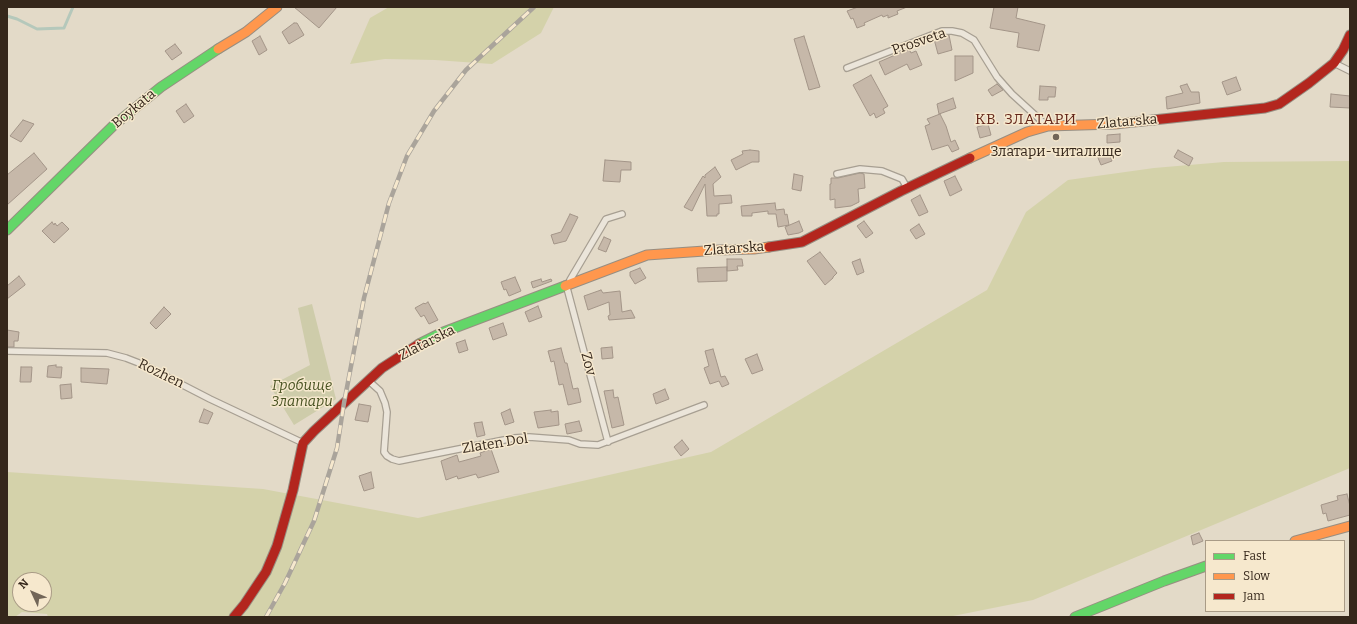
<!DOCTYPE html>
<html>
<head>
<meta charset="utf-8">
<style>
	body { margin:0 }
	#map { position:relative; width:1357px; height:624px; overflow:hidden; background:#e3dac8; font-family:Bitter,serif }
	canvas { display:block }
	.frame { position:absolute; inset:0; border:8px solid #35271b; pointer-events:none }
	.legend { position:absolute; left:1205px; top:540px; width:140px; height:72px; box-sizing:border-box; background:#f6e8cd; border:1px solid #a99b86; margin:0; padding:5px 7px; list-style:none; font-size:12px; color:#35271b }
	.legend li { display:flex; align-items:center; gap:8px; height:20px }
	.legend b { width:20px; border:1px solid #a99b86 }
	.north { position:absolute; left:12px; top:572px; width:40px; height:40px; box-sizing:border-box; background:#f6e8cd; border:1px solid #a99b86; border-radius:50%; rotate:314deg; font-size:11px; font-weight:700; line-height:16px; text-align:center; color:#35271b }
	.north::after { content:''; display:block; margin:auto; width:14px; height:18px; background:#726658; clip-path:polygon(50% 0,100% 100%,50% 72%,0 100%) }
</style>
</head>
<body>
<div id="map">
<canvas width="1357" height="624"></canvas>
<div class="frame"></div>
<ul class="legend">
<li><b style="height:5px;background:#63d668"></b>Fast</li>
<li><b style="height:5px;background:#ff974d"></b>Slow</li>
<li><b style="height:5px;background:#b3261e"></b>Jam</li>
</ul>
<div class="north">N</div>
</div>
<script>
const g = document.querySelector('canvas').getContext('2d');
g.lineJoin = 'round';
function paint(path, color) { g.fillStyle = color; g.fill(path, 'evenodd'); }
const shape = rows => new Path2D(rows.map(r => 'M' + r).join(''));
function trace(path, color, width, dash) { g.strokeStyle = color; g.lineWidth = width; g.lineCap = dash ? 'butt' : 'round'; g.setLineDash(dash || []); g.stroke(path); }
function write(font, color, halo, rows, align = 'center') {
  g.font = font + ' Bitter,serif'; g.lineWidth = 3; g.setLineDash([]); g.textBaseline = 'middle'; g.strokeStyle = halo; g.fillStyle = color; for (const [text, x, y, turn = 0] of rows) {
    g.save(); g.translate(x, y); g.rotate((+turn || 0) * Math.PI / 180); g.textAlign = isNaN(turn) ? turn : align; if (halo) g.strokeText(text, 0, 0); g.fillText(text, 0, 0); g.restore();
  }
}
paint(shape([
	[389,7,554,7,541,33,492,64,435,60,385,59,350,64,370,18],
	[1350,161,1350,468,1033,600,948,617,48,617,47,614,22,612,15,617,7,617,7,472,263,489,418,518,711,452,987,290,1026,212,1068,180,1154,168,1224,162],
	[20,580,44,580,44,604,20,604]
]), '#d4d2aa');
paint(shape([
	[312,304,336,399,294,425,270,386,310,365,298,308]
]), '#ceccaa');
trace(shape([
	[7,16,17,19,37,29,64,28,73,7]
]), '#b5c8bb', 3);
const building = shape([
	[294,7,337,7,319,28,294,7],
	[858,7,907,7,897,11,898,14,888,18,888,15,883,17,882,15,864,23,865,25,857,28,853,18,851,19,847,11,858,7],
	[994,7,1018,7,1016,18,1045,25,1039,51,1017,47,1019,33,990,28,994,7],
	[294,23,297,23,304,35,289,44,282,32,294,23],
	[945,35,949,35,952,50,938,54,934,39,945,35],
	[260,36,267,50,259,55,252,41,260,36],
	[804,36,820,87,809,90,794,39,804,36],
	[175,44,182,53,172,60,165,51,175,44],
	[909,49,911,53,916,51,922,65,910,70,907,64,885,75,879,62,909,49],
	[955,56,973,56,973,73,955,81,955,56],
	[871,75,888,106,883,109,885,113,876,118,874,113,870,116,853,85,871,75],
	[1236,77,1241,90,1227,95,1222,82,1236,77],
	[997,84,1003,90,992,96,988,90,997,84],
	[1187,84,1191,92,1199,92,1200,103,1167,109,1166,97,1183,93,1180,86,1187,84],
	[1040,86,1056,87,1055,97,1048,97,1048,100,1039,100,1040,86],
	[1331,94,1350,96,1350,108,1330,107,1331,94],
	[953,98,956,108,939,114,937,104,953,98],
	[186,104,194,116,184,123,176,111,186,104],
	[940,114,946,126,951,142,955,140,959,149,952,152,948,145,932,150,925,126,930,124,927,119,940,114],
	[23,120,34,124,21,142,10,136,23,120],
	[988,124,991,135,980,138,977,127,988,124],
	[1120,134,1120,142,1107,143,1107,135,1120,134],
	[1107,149,1112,161,1101,165,1096,153,1107,149],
	[750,150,759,151,759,162,752,162,736,170,731,160,743,154,742,151,750,150],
	[1178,150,1193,158,1189,166,1174,157,1178,150],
	[34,153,47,169,7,205,7,175,34,153],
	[605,160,631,162,631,170,621,170,620,182,603,181,605,160],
	[715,167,721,177,713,184,714,196,731,195,732,203,719,204,719,214,717,214,717,216,707,216,705,184,692,211,684,207,703,176,705,178,705,175,715,167],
	[860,173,864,174,865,188,858,189,859,202,851,206,835,208,835,199,830,200,830,184,831,184,831,178,838,178,860,173],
	[794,174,803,176,801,191,792,189,794,174],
	[955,176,962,190,950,196,944,181,955,176],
	[920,195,928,212,919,216,911,200,920,195],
	[775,203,776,210,784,209,785,215,787,214,789,225,778,227,776,214,768,214,768,211,752,213,752,216,742,216,741,206,775,203],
	[570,214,578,217,566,241,554,244,551,235,561,232,570,214],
	[799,221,803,231,799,233,788,235,785,227,799,221],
	[864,221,873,233,866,238,857,226,864,221],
	[52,222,54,225,55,223,57,226,62,222,69,229,54,243,42,231,52,222],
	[919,224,925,234,916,239,910,230,919,224],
	[604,237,611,240,606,252,598,249,604,237],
	[820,252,837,273,833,277,833,278,825,285,807,261,820,252],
	[727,259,742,259,743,266,737,266,738,270,727,271,727,259],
	[860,259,864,272,857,275,852,262,860,259],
	[727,267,727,281,698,282,697,268,727,267],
	[640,268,646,278,635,284,630,276,630,272,640,268],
	[19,276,25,284,25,285,7,299,7,286,19,276],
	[515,277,521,291,509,296,506,289,504,290,501,282,515,277],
	[541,279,542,282,551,279,552,281,533,288,531,282,541,279],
	[601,290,603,293,620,291,622,312,631,310,635,318,609,320,608,316,610,315,609,302,588,310,584,296,601,290],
	[428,302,438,320,429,324,424,315,421,317,415,308,424,303,425,304,428,302],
	[538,306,542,317,529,322,525,312,538,306],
	[164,307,171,314,156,329,150,323,164,307],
	[503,323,507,335,493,340,489,328,503,323],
	[7,330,19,332,18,341,14,341,14,347,7,347,7,330],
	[465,340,468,350,459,353,456,343,465,340],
	[612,347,613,358,602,359,601,348,612,347],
	[561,348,565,363,567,363,573,389,578,388,581,402,568,405,563,384,559,385,554,361,551,362,548,351,561,348],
	[713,349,721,377,725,376,729,384,722,387,719,381,710,384,704,368,709,366,705,351,713,349],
	[757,354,763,370,752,374,745,359,757,354],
	[56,365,56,367,62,367,61,378,47,377,48,366,56,365],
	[21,367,32,367,31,382,20,382,21,367],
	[81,368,109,369,107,384,81,382,81,368],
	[71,384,72,398,61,399,60,385,71,384],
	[665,389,669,399,656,404,653,394,665,389],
	[613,390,614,398,618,397,624,425,612,428,604,391,613,390],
	[359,404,371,406,368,422,355,420,359,404],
	[204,409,213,413,208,424,199,422,204,409],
	[510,409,514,422,505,425,501,413,510,409],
	[551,410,551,412,558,411,559,425,538,428,534,412,551,410],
	[579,421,582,431,567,434,565,424,579,421],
	[482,422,485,435,477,437,474,423,482,422],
	[682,440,689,449,681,456,674,447,682,440],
	[491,449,499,472,478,478,476,474,458,479,457,476,446,480,441,461,457,455,459,462,481,456,480,453,491,449],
	[371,472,374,488,364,491,359,476,371,472],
	[1347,494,1350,506,1350,515,1328,521,1326,513,1323,514,1321,505,1338,500,1337,496,1347,494],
	[1199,533,1203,541,1193,545,1191,536,1199,533]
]);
paint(building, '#c6b8a9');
trace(building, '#a39588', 1);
const lane = shape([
	[1336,64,1350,71],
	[847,68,942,31,952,31,962,33,974,40,997,77,1012,94,1046,125],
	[837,174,860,169,882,171,902,179,906,186],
	[570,280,606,219,622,214],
	[567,288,608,442],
	[7,351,107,353,126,358,144,365,210,399,301,442],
	[370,382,380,391,385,403,387,412,384,452,387,456,392,459,399,461,514,438,529,437,569,440,580,444,598,445,704,405]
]);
const fast = shape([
	[7,230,114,125,161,87,218,49],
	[419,344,441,333,565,286],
	[1075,617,1164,581,1206,566]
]);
const slow = shape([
	[218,49,246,32,277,7],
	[970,158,1027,132,1048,126,1115,124,1153,120],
	[565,286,647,255,719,250,754,249,769,247],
	[1295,541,1350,526]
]);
const jam = shape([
	[1153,120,1265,108,1279,104,1309,83,1334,63,1343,50,1350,35],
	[769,247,802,242,901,191,970,158],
	[234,617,244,605,266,572,277,546,293,490,303,443,314,431,382,368,419,344]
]);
trace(lane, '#a79f92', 8);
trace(fast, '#978e82', 11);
trace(slow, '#978e82', 11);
trace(jam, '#978e82', 11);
trace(lane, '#ebe5da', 5.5);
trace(fast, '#63d668', 9);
trace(slow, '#ff974d', 9);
trace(jam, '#b3261e', 9);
const rail = shape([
	[266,617,285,583,314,521,337,448,344,403,364,298,389,203,407,156,434,111,466,70,534,7]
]);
trace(rail, '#aaa49b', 4.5);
trace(rail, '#f6e8cd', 3, [9]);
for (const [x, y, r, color] of [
	[1056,137,4,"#726658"]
]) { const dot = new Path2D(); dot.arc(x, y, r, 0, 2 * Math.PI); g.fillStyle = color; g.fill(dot); trace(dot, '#f6e8cd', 1.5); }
write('14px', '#35271b', '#f6e8cd', [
	["Prosveta",919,42,-19],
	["Boykata",134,109,-40],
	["Zlatarska",1127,122,-5],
	["Zlatarska",734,249,-4],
	["Zlatarska",427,343,-27],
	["Zov",588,364,75],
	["Rozhen",161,374,26],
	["Zlaten Dol",495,444,-9]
]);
write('14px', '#35271b', '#f6e8cd', [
	["Златари-читалище",1056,152]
]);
write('italic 14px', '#485221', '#f6e8cd', [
	["Гробище",302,386],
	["Златари",302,402]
]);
g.letterSpacing = '1px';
write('15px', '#63261a', '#f6e8cd', [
	["КВ. ЗЛАТАРИ",1026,120]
]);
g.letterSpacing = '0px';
</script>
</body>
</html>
